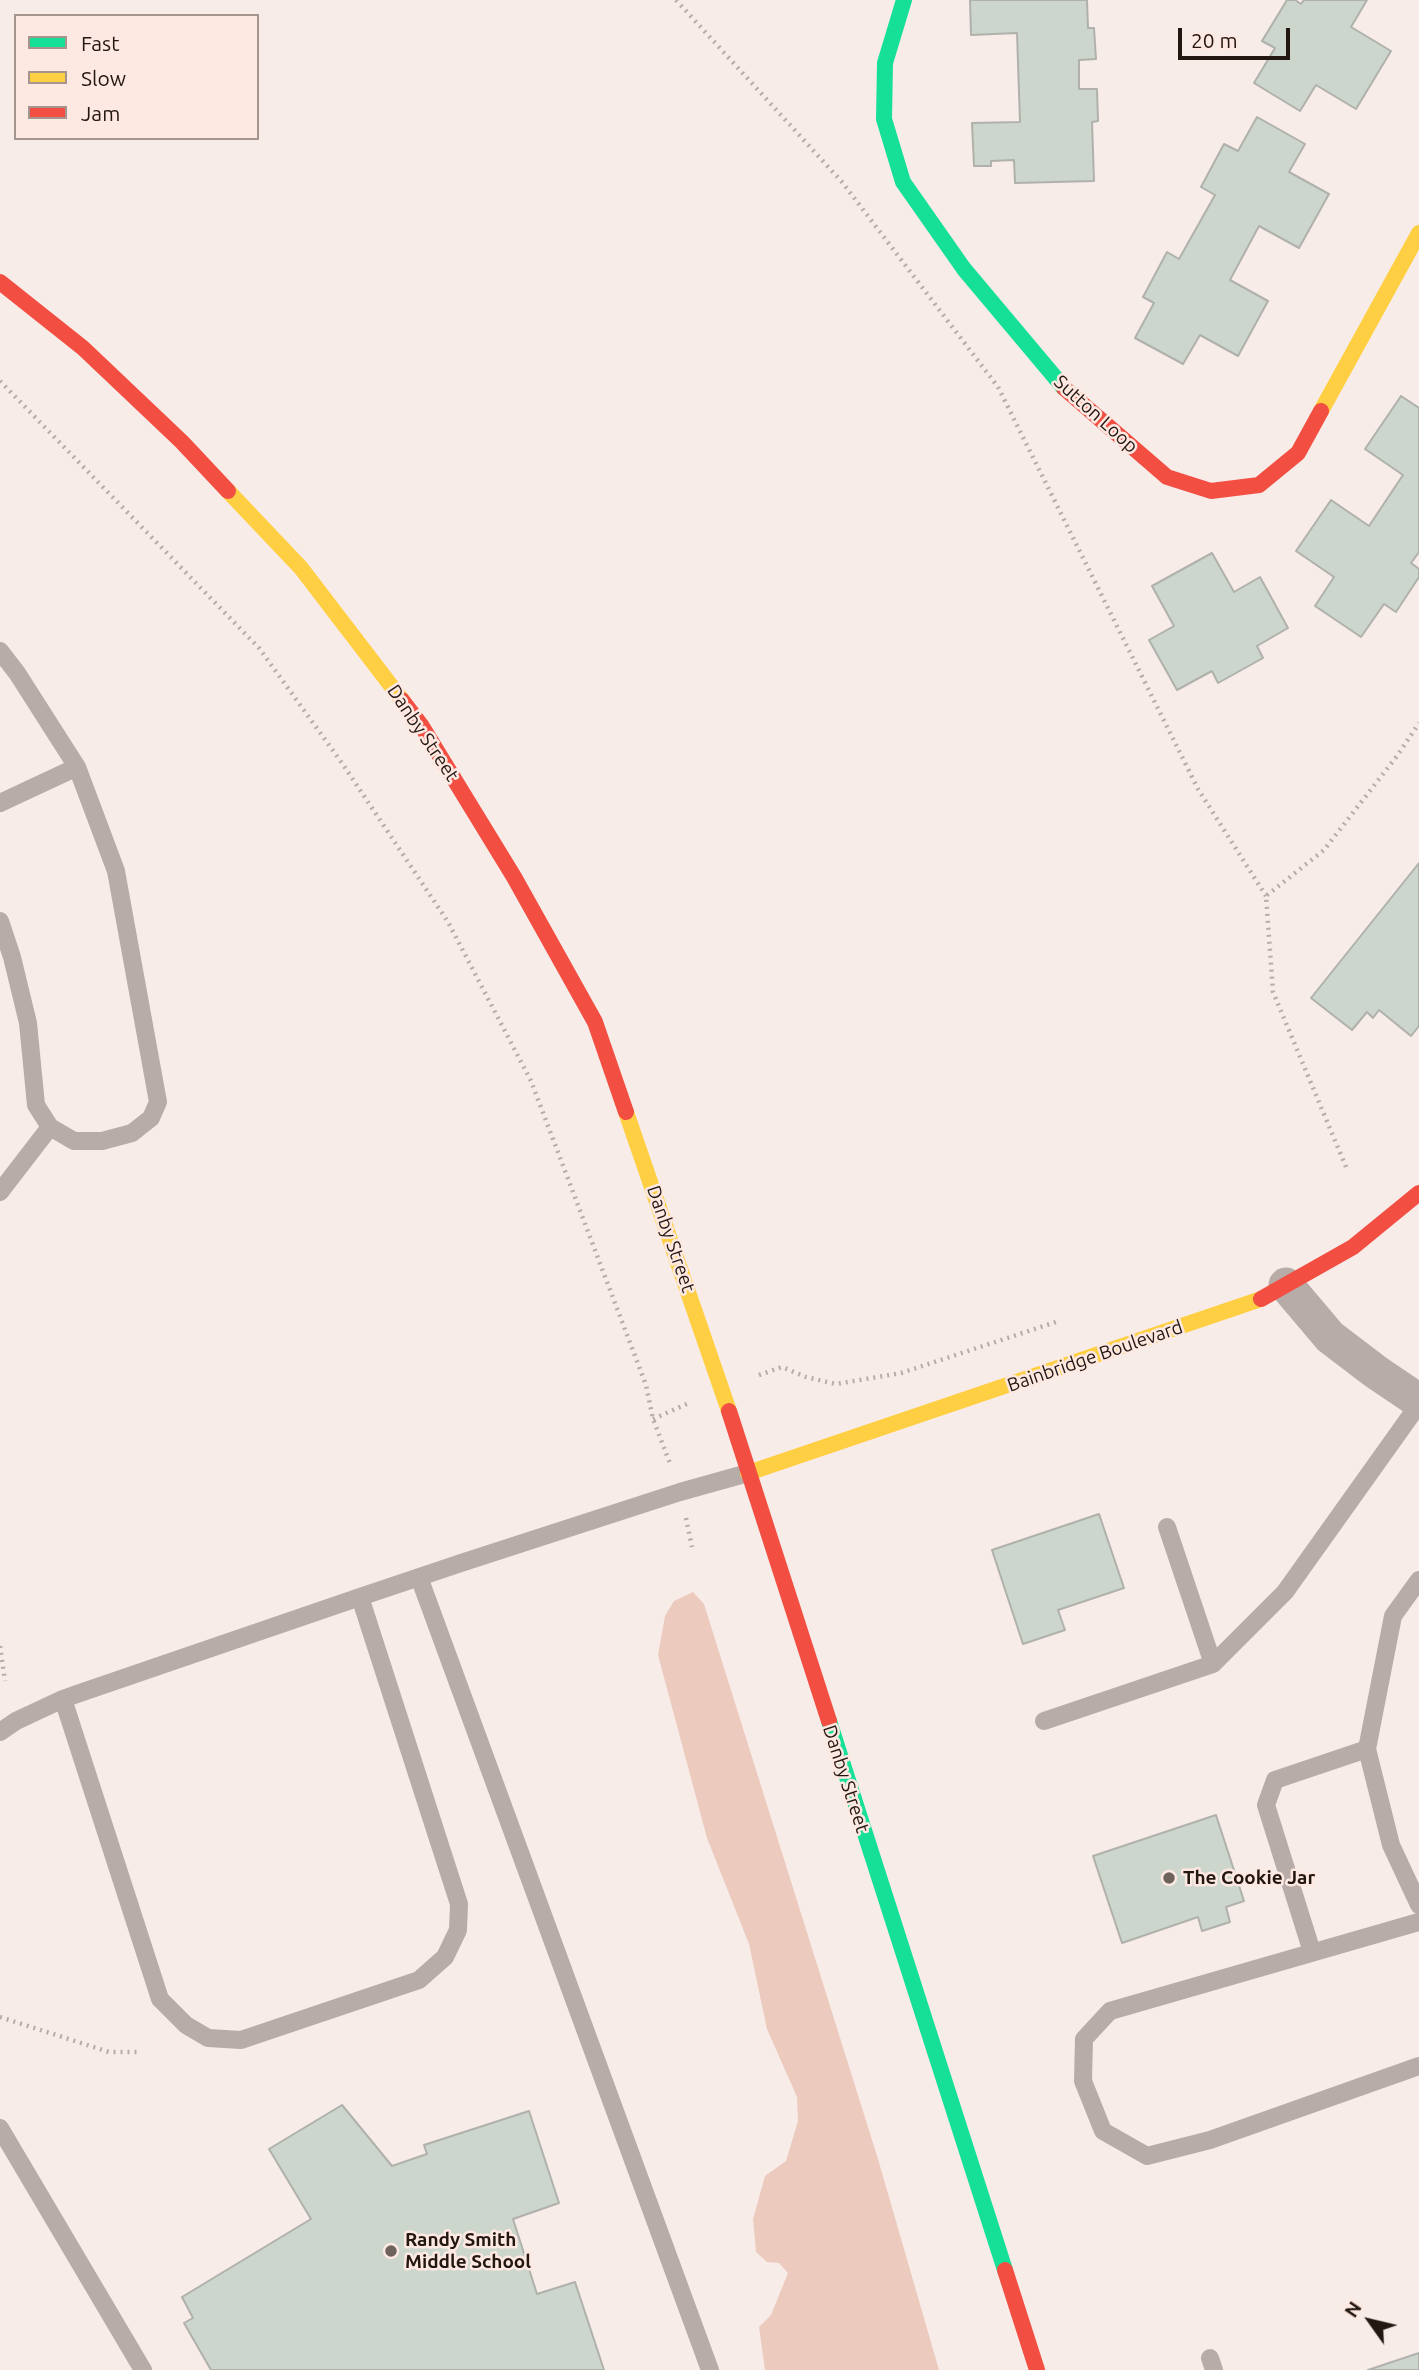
<!DOCTYPE html>
<html>
<head>
<meta charset="utf-8">
<style>
	body { margin:0 }
	#map { position:relative; width:1419px; height:2370px; overflow:hidden; background:#f8ece8; font-family:Ubuntu,sans-serif }
	canvas { display:block }
	.legend { position:absolute; left:14px; top:14px; width:245px; height:126px; box-sizing:border-box; background:#fee9e2; border:2px solid #a6958f; margin:0; padding:9px 12px; list-style:none; font-size:21px; color:#231712 }
	.legend li { display:flex; align-items:center; gap:14px; height:35px }
	.legend b { width:35px; border:2px solid #a6958f }
	.north { position:absolute; left:1335px; top:2286px; width:70px; height:70px; -webkit-text-stroke:5px #fee9e2; paint-order:stroke; rotate:304deg; font-size:19px; font-weight:700; line-height:28px; text-align:center; color:#231712 }
	.north::after { content:''; display:block; margin:auto; width:24px; height:32px; background:#231712; clip-path:polygon(50% 0,100% 100%,50% 72%,0 100%) }
	.scale { position:absolute; left:1178px; top:28px; width:112px; height:32px; box-sizing:border-box; border:4px solid #231712; border-top:0; padding-left:9px; font-size:21px; line-height:24px; white-space:nowrap; color:#231712; -webkit-text-stroke:5px #fee9e2; paint-order:stroke }
</style>
</head>
<body>
<div id="map">
<canvas width="1419" height="2370"></canvas>
<ul class="legend">
<li><b style="height:9px;background:#16e098"></b>Fast</li>
<li><b style="height:9px;background:#ffcf43"></b>Slow</li>
<li><b style="height:9px;background:#f24e42"></b>Jam</li>
</ul>
<div class="north">N</div>
<div class="scale">20 m</div>
</div>
<script>
const g = document.querySelector('canvas').getContext('2d');
g.lineJoin = 'round';
function paint(path, color) { g.fillStyle = color; g.fill(path, 'evenodd'); }
const shape = rows => new Path2D(rows.map(r => 'M' + r).join(''));
function trace(path, color, width, dash) { g.strokeStyle = color; g.lineWidth = width; g.lineCap = dash ? 'butt' : 'round'; g.setLineDash(dash || []); g.stroke(path); }
function write(font, color, halo, rows, align = 'center') {
  g.font = font + ' Ubuntu,sans-serif'; g.lineWidth = 5; g.setLineDash([]); g.textBaseline = 'middle'; g.strokeStyle = halo; g.fillStyle = color; for (const [text, x, y, turn = 0] of rows) {
    g.save(); g.translate(x, y); g.rotate((+turn || 0) * Math.PI / 180); g.textAlign = isNaN(turn) ? turn : align; if (halo) g.strokeText(text, 0, 0); g.fillText(text, 0, 0); g.restore();
  }
}
paint(shape([
	[693,1592,704,1604,878,2159,939,2370,765,2370,759,2327,771,2315,788,2273,779,2263,767,2262,756,2252,753,2219,765,2176,786,2161,798,2121,797,2097,767,2029,749,1944,707,1838,658,1655,665,1616,674,1601]
]), '#eccabe');
const building = shape([
	[970,0,1087,0,1088,28,1094,28,1096,59,1079,60,1079,89,1097,89,1098,121,1092,122,1094,181,1015,183,1014,160,991,161,991,166,974,166,972,123,1020,122,1017,33,971,35,970,0],
	[1287,0,1295,0,1301,4,1304,0,1367,0,1351,27,1391,51,1356,109,1316,85,1300,111,1254,83,1275,48,1262,41,1287,0],
	[1257,117,1305,144,1289,172,1329,194,1299,248,1259,226,1230,280,1268,301,1238,356,1200,335,1183,364,1135,338,1154,303,1143,297,1167,252,1179,259,1215,195,1201,187,1224,144,1238,151,1257,117],
	[1401,396,1419,408,1419,552,1411,563,1419,569,1419,577,1396,612,1384,604,1361,637,1315,606,1334,577,1296,551,1331,500,1369,526,1403,475,1365,449,1401,396],
	[1212,553,1234,592,1260,577,1288,628,1257,646,1263,658,1218,683,1212,671,1177,690,1149,640,1174,626,1152,586,1212,553],
	[1419,863,1419,1026,1411,1036,1379,1010,1373,1018,1367,1012,1352,1030,1311,998,1419,863],
	[1099,1514,1124,1588,1058,1610,1065,1630,1023,1644,992,1550,1099,1514],
	[1216,1815,1244,1901,1226,1907,1230,1922,1202,1931,1198,1917,1122,1943,1093,1856,1216,1815],
	[342,2105,392,2166,427,2154,424,2145,529,2111,559,2203,513,2219,537,2294,575,2282,604,2370,211,2370,184,2323,193,2318,182,2297,311,2219,269,2149,342,2105],
	[1419,2353,1419,2370,1368,2370,1419,2353]
]);
paint(building, '#ccd6cd');
trace(building, '#b0b1ac', 2);
trace(shape([
	[676,0,842,182,998,387,1198,789,1266,896],
	[0,381,259,648,342,763,448,922,531,1081,646,1385,653,1419,671,1466],
	[1346,1167,1273,992,1266,896,1324,850,1397,756,1419,723],
	[759,1375,782,1367,806,1377,836,1384,901,1373,1059,1321],
	[653,1419,689,1403],
	[686,1518,692,1547],
	[0,1646,5,1681],
	[0,2017,109,2052,141,2052]
]), '#b7aca9', 4.5, [2, 5]);
trace(shape([
	[0,651,17,673,77,767,116,871,158,1102,151,1118,132,1133,102,1141,74,1141,50,1127,36,1105,28,1023,12,957,0,921],
	[0,803,77,767],
	[0,1192,50,1127],
	[1167,1527,1213,1664],
	[419,1577,710,2370],
	[1419,1580,1393,1616,1367,1749,1391,1845,1419,1905],
	[360,1597,459,1904,458,1930,445,1957,419,1980,241,2040,208,2038,186,2025,160,1999,63,1699,77,1694,360,1597,461,1563,680,1492,748,1473],
	[1044,1721,1213,1664,1285,1592,1419,1404],
	[0,1732,16,1721,63,1699],
	[1419,1922,1110,2011,1084,2039,1083,2081,1103,2131,1147,2156,1210,2140,1419,2066],
	[1312,1952,1266,1805,1275,1780,1367,1749],
	[0,2128,143,2370],
	[1210,2358,1214,2370]
]), '#b7aca8', 18);
trace(shape([
	[1286,1285,1330,1337,1376,1372,1419,1401]
]), '#b7aca8', 35);
trace(shape([
	[904,0,885,63,884,119,903,182,964,269,1064,388],
	[829,1721,1005,2270]
]), '#16e098', 16);
trace(shape([
	[1321,411,1419,233],
	[228,491,301,568,402,700],
	[626,1112,729,1411],
	[748,1473,1261,1299]
]), '#ffcf43', 16);
trace(shape([
	[0,282,83,348,182,442,228,491],
	[1064,388,1167,477,1211,491,1259,485,1298,453,1321,411],
	[402,700,421,725,514,877,595,1022,626,1112],
	[1261,1299,1353,1247,1419,1193],
	[729,1411,829,1721],
	[1005,2270,1037,2370]
]), '#f24e42', 16);
for (const [x, y, r, color] of [
	[1169,1878,7,"#6e625d"],
	[391,2251,7,"#6e625d"]
]) { const dot = new Path2D(); dot.arc(x, y, r, 0, 2 * Math.PI); g.fillStyle = color; g.fill(dot); trace(dot, '#fee9e2', 2.5); }
write('19px', '#231712', '#fee9e2', [
	["Sutton Loop",1096,414,42],
	["Danby Street",423,733,56],
	["Danby Street",671,1239,71],
	["Bainbridge Boulevard",1095,1356,-19],
	["Danby Street",846,1779,72]
]);
write('bold 19px', '#231712', '#fee9e2', [
	["The Cookie Jar",1183,1878],
	["Randy Smith",405,2240],
	["Middle School",405,2262]
], 'left');
</script>
</body>
</html>
